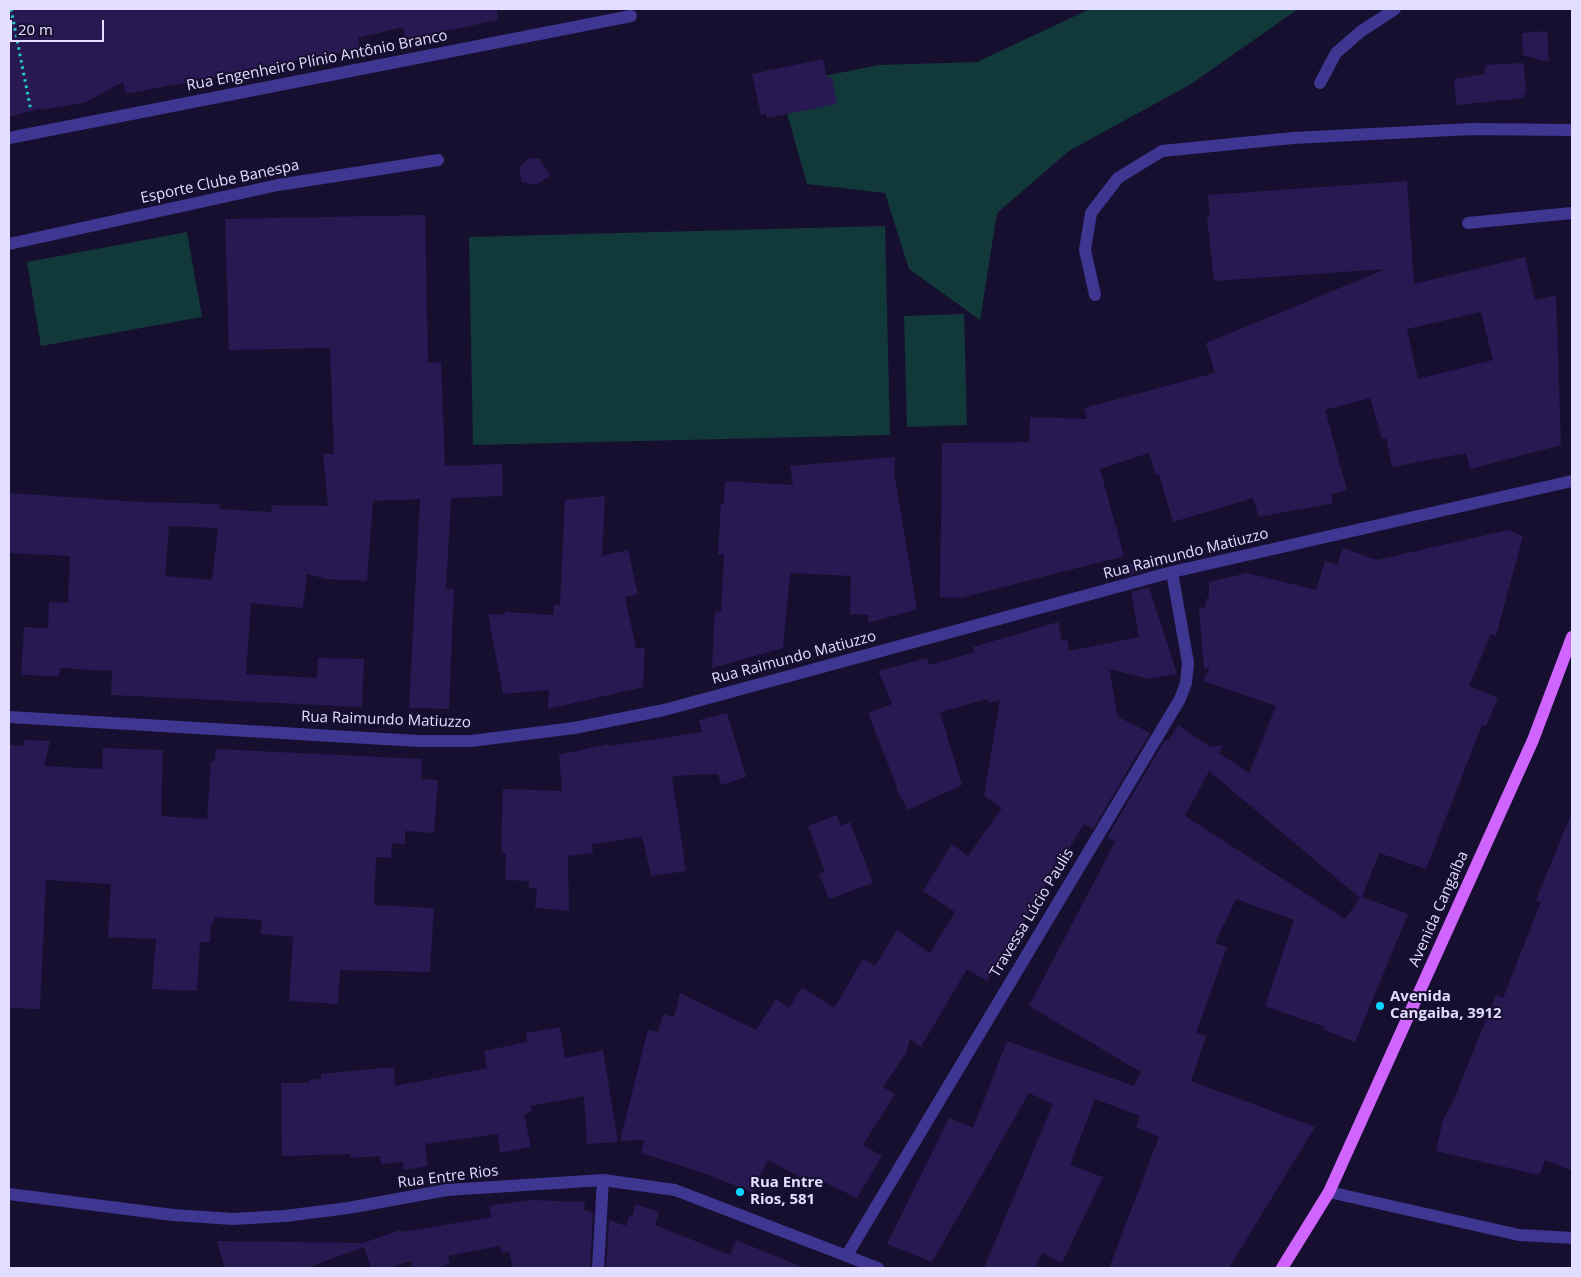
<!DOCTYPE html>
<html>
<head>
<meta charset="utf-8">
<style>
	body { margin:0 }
	#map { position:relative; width:1581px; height:1277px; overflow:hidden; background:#170f2f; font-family:"Open Sans",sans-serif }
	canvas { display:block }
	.frame { position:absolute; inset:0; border:10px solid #e3ddff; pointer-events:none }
	.scale { position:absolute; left:10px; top:20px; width:94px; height:22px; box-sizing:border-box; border:2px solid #e3ddff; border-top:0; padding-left:6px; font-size:15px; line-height:18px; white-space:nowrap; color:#e3ddff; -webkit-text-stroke:4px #170f2f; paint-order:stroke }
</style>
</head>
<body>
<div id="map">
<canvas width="1581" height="1277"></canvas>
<div class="frame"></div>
<div class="scale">20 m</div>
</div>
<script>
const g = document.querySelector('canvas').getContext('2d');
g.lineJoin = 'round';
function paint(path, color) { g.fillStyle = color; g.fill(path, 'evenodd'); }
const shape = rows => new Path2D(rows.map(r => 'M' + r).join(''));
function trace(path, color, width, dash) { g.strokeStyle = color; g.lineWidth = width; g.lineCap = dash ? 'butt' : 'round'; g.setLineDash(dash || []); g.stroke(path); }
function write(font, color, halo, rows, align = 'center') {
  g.font = font + ' "Open Sans",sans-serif'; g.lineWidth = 4; g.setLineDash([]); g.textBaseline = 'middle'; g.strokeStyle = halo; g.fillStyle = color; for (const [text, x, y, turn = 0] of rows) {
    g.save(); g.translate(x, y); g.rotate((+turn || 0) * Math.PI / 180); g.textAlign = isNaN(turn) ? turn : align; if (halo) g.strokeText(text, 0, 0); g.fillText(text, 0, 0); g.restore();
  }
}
paint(shape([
	[1090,9,1298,9,1191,84,1069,151,997,213,980,320,909,269,885,193,807,184,779,85,879,65,977,62],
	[885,226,890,435,473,445,469,237],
	[187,232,202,317,41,346,27,262],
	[964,314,967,425,907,427,904,316]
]), '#12393a');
paint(shape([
	[9,9,497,9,498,20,406,39,403,27,358,38,360,49,126,94,123,82,86,102,43,110,43,108,9,117],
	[1547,31,1549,62,1523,55,1522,33],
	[823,59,827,78,832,77,837,104,767,118,766,114,761,115,752,74],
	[1524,63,1526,94,1524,94,1524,98,1456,105,1454,79,1485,74,1485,65],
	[528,158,540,159,550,176,535,185,522,182,519,168],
	[1407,181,1414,284,1525,257,1535,300,1556,295,1561,445,1470,469,1466,453,1392,467,1386,438,1382,439,1370,398,1325,410,1347,490,1331,494,1333,503,1259,517,1253,498,1173,522,1159,474,1156,475,1149,453,1100,469,1124,556,961,598,940,597,942,443,1029,442,1030,417,1087,419,1084,408,1215,373,1206,343,1386,269,1214,281,1207,217,1210,217,1208,195],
	[1481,312,1493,360,1418,379,1407,329],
	[425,215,428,363,441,362,445,466,502,464,503,496,451,498,446,589,454,589,449,709,409,708,420,499,373,501,367,581,327,579,307,574,303,608,251,603,246,674,317,678,318,658,364,659,362,707,111,695,112,671,60,668,59,676,21,675,24,627,48,628,49,602,68,603,70,556,9,553,9,493,141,502,220,504,219,520,220,509,271,512,272,505,328,506,323,454,334,454,330,348,229,350,225,219],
	[169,526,218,528,212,580,165,576],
	[895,457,894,472,917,609,868,623,869,615,850,614,851,576,790,573,783,648,712,668,715,611,721,612,724,555,718,554,721,503,724,504,725,481,793,485,790,466],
	[605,496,602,556,628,550,638,594,625,597,636,648,645,648,643,687,548,709,549,690,503,694,488,614,505,615,505,612,553,615,554,605,560,605,565,500],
	[1508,530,1523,536,1496,636,1491,634,1469,686,1498,698,1486,726,1482,725,1426,869,1379,853,1362,897,1408,914,1355,1042,1324,1030,1325,1027,1265,1006,1294,920,1236,899,1215,943,1227,947,1196,1033,1206,1036,1191,1081,1315,1127,1229,1268,1109,1268,1159,1137,1136,1127,1140,1116,1095,1099,1070,1165,1103,1177,1062,1263,1042,1253,1035,1268,984,1268,1053,1104,1029,1093,932,1262,887,1244,949,1118,973,1128,1007,1041,1134,1086,1141,1072,1029,1006,1115,842,1107,837,1165,740,1168,741,1178,725,1210,747,1223,745,1219,753,1249,773,1276,706,1203,681,1210,668,1204,669,1199,608,1205,607,1206,599,1209,598,1209,582,1247,573,1316,590,1325,561,1337,565,1343,548,1377,560],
	[1209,771,1360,898,1345,919,1185,816],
	[1141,562,1144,571,1128,576,1126,565],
	[1149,587,1177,674,1149,679,1109,669,1118,717,1150,733,1093,829,1084,824,987,981,967,969,921,1047,910,1039,906,1053,883,1087,895,1094,863,1145,882,1156,857,1198,820,1180,817,1186,768,1160,752,1192,703,1173,641,1153,644,1140,620,1141,648,1030,658,1032,663,1014,674,1017,680,993,756,1030,776,999,789,1008,802,987,834,1008,863,959,875,966,897,930,930,953,955,912,923,891,952,844,968,856,1002,808,984,796,1000,700,988,703,987,699,940,712,962,785,908,810,896,788,897,787,868,713,892,704,878,671,927,658,929,665,975,652,973,647,1058,622,1062,641,1067,640,1069,651,1139,637,1131,592],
	[727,713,746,777,721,785,718,774,672,776,686,871,651,876,642,837,592,844,593,853,568,856,569,911,535,908,537,889,529,888,529,881,505,880,506,854,502,853,501,844,503,789,562,791,559,755,608,744,609,746,702,732,699,720],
	[24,740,50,741,44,766,102,769,103,748,163,750,161,816,207,819,211,761,214,762,216,749,422,759,421,779,438,780,434,833,405,831,405,844,392,843,391,858,376,857,374,905,434,908,430,972,340,970,338,1004,289,1001,293,937,261,934,262,920,214,917,213,925,211,924,210,942,200,942,197,991,152,989,156,939,108,937,111,884,46,880,40,1009,9,1008,9,745,23,746],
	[1571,814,1572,1171,1545,1160,1539,1175,1436,1151,1443,1120,1453,1102,1496,995,1503,998,1541,902,1536,900],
	[837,815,841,826,850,822,873,883,829,899,819,874,825,872,808,826],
	[560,1027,565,1058,603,1050,618,1142,587,1144,584,1096,531,1106,532,1112,524,1114,531,1147,500,1153,498,1134,425,1144,428,1166,403,1170,403,1162,381,1164,380,1156,351,1158,350,1154,282,1156,281,1083,309,1083,309,1080,321,1079,321,1074,394,1067,395,1086,487,1068,484,1051,527,1042,526,1033],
	[530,1200,585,1202,584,1210,593,1213,590,1268,513,1268,509,1251,502,1253,500,1246,448,1256,450,1263,437,1268,413,1268,411,1261,389,1268,371,1268,364,1247,306,1268,225,1268,217,1241,363,1243,400,1230,401,1232,492,1217,489,1206],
	[636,1204,659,1212,655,1225,730,1255,736,1240,805,1268,606,1268,609,1220,626,1226,629,1216,632,1217]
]), '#281952');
trace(shape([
	[11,9,31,111]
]), '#25cbcc', 3, [2.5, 4]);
trace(shape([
	[1320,83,1336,53,1360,32,1395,9],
	[9,138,631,16],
	[1468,223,1572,213],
	[9,244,278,185,438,160],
	[1095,295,1085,250,1091,213,1118,178,1162,151,1293,138,1471,129,1572,130],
	[9,717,418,741,471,741,574,728,664,710,1172,572,1572,481],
	[1329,1192,1519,1235,1572,1238],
	[9,1194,173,1215,233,1219,285,1216,348,1208,447,1190,603,1180,675,1190,878,1268],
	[847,1255,1180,699,1186,683,1188,663,1172,572],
	[598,1268,603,1180]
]), '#3f3692', 12);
trace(shape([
	[1282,1268,1329,1192,1533,740,1572,637]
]), '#cf64ff', 12);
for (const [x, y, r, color] of [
	[1380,1006,5,"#09d7ff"],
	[740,1192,5,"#09d7ff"]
]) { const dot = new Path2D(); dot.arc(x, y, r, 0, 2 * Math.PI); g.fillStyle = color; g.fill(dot); trace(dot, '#170f2f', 2); }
write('15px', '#e3ddff', '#170f2f', [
	["Rua Engenheiro Plínio Antônio Branco",317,61,-11],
	["Esporte Clube Banespa",220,182,-12],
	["Rua Raimundo Matiuzzo",1186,554,-14],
	["Rua Raimundo Matiuzzo",794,658,-15],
	["Rua Raimundo Matiuzzo",386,720,2],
	["Avenida Cangaíba",1439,909,-66],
	["Travessa Lúcio Paulis",1032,913,-59],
	["Rua Entre Rios",448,1177,-7]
]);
write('bold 15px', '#e3ddff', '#170f2f', [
	["Avenida",1390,997],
	["Cangaiba, 3912",1390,1014],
	["Rua Entre",750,1183],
	["Rios, 581",750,1200]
], 'left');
</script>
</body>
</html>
